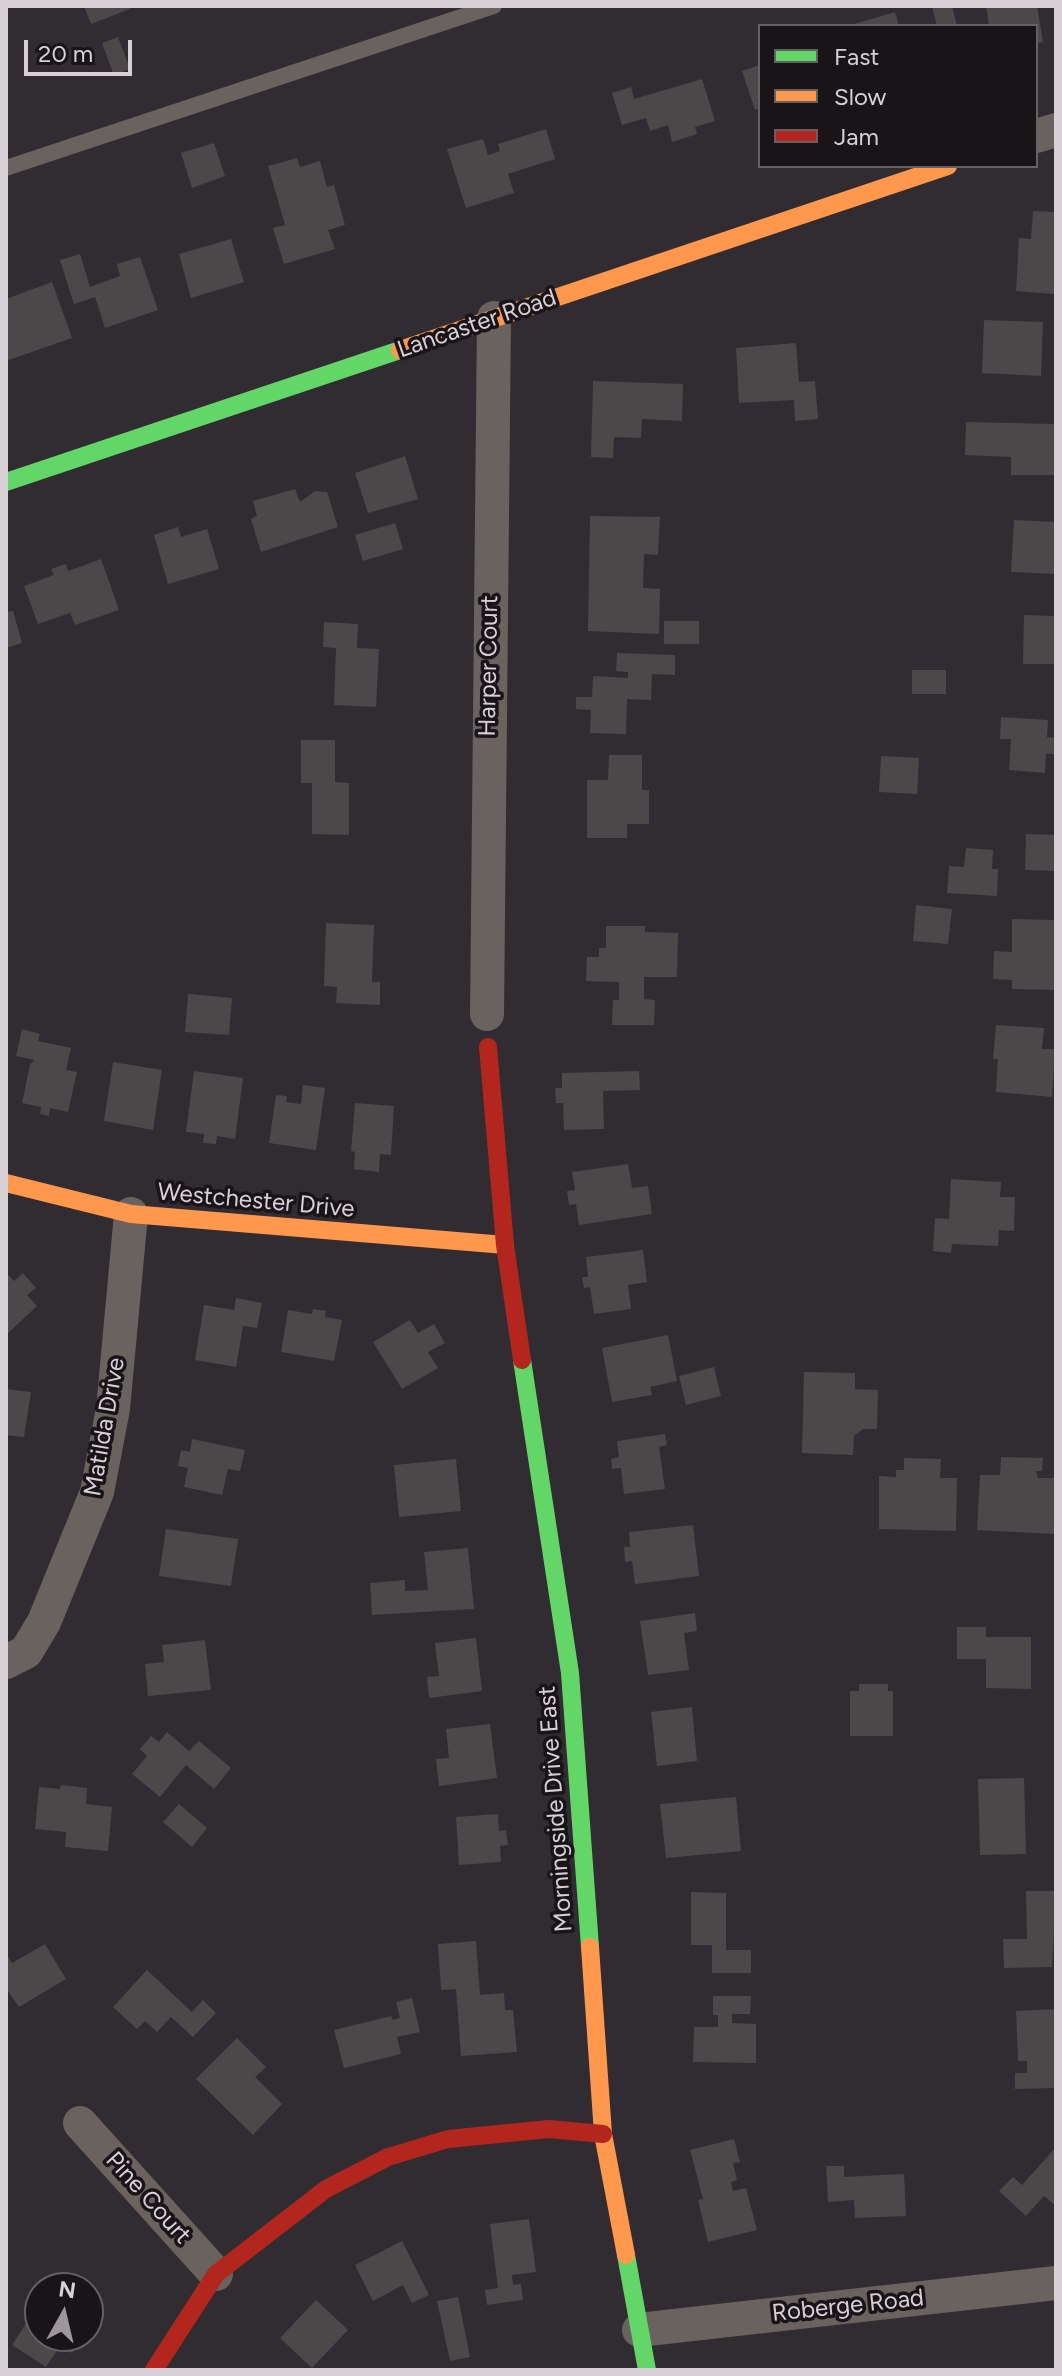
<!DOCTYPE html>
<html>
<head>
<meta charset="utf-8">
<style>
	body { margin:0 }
	#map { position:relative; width:1062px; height:2376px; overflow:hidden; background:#312c31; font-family:Figtree,sans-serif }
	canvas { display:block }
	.frame { position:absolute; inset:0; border:8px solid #d7d1d7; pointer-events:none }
	.legend { position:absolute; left:758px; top:24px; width:280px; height:144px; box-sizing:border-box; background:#181418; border:2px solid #646064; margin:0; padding:10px 14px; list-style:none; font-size:24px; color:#d7d1d7 }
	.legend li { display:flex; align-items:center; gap:16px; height:40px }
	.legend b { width:40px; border:2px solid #646064 }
	.north { position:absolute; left:24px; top:2272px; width:80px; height:80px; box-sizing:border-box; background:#181418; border:2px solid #646064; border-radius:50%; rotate:8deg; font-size:22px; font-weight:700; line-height:32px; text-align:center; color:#d7d1d7 }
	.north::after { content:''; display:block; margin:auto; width:28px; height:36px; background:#9d979d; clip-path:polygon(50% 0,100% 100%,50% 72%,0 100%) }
	.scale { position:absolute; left:24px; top:40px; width:108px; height:36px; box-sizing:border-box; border:4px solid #d7d1d7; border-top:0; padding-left:10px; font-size:24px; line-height:28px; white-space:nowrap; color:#d7d1d7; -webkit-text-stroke:6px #181418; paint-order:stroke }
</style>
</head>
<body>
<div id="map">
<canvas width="1062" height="2376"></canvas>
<div class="frame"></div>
<ul class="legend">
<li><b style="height:10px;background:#63d668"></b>Fast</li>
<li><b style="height:10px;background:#ff974d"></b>Slow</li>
<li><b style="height:10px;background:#b3261e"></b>Jam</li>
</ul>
<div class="north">N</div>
<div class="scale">20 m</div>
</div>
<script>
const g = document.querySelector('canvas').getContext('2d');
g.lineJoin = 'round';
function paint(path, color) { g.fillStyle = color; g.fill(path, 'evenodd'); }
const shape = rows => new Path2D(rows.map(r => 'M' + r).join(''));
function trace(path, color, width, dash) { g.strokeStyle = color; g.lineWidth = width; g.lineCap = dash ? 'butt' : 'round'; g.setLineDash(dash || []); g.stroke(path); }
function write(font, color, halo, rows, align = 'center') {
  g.font = font + ' Figtree,sans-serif'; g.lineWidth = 7; g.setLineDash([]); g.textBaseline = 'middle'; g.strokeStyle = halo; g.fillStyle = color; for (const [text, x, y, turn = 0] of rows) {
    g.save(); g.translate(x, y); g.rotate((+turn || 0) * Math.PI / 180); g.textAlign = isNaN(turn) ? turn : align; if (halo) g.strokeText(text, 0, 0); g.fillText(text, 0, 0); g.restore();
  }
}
paint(shape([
	[84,6,129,6,130,9,91,24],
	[932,6,952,6,957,26,937,26],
	[986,6,1037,6,1043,42,1036,44,1036,26,989,26],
	[895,12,899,26,851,26,851,25],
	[118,37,130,69,117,74,113,73,102,43],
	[760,65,760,108,755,110,742,71],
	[702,79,715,121,695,127,697,134,672,142,668,125,650,131,646,118,622,125,612,93,631,87,634,99],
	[546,129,555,159,508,174,514,193,466,208,447,149,483,139,488,155,500,151,498,144],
	[214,143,225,176,192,188,181,153],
	[297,158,300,167,320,161,327,187,334,185,345,225,328,230,335,249,284,264,273,228,285,225,268,166],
	[1033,211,1056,212,1054,294,1016,291,1019,238,1031,239],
	[231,239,244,282,191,298,179,254],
	[80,254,90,287,120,276,117,264,140,257,158,310,105,328,95,297,74,304,60,260],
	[52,282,72,338,6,361,6,299],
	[984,320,1043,322,1041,376,982,373],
	[796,343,799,382,815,381,818,419,795,421,794,400,739,403,736,348],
	[593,381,683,384,682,421,642,419,641,438,614,437,613,458,591,457],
	[966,422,1054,424,1055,475,1011,475,1011,457,965,455],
	[405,456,418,499,368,513,355,473],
	[295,489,300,502,315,491,327,492,338,527,261,552,251,519,257,516,253,501],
	[590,516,660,517,658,555,644,554,643,588,660,589,659,634,588,631],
	[1014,520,1056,522,1056,574,1011,572],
	[395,523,403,549,363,561,355,535],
	[178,527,181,537,207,529,219,569,168,584,154,535],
	[101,559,119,610,75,625,70,613,38,624,24,586,54,575,51,569,66,564,68,571],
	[13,611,22,643,6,648,6,612],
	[1024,615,1056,616,1056,664,1023,664],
	[664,621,699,621,699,644,664,644],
	[324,622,358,624,357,648,379,649,376,707,334,705,336,648,323,647],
	[617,653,675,655,675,675,652,674,651,700,627,699,626,734,590,733,591,710,576,709,576,697,592,697,593,676,628,678,628,672,616,671],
	[912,670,946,670,946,694,912,694],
	[1001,717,1048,720,1047,737,1056,738,1056,754,1046,754,1045,773,1009,770,1011,739,1000,739],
	[301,740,335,740,335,782,349,783,349,835,312,834,312,783,301,783],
	[609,755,642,755,642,790,649,790,649,824,627,824,627,838,587,838,587,780,608,780],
	[881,756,919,758,917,794,879,792],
	[1026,834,1056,835,1056,871,1025,870],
	[966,848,993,850,992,869,998,869,997,896,947,893,949,866,964,867],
	[916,905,952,909,948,944,913,941],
	[1012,919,1056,920,1056,990,1012,989,1012,980,993,979,994,951,1012,952],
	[326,923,374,925,372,982,380,982,380,1005,336,1003,337,987,324,986],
	[606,926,645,926,645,932,678,933,677,977,644,977,644,999,655,1000,654,1025,612,1025,613,1000,619,1000,619,982,586,981,587,957,599,957,599,948,606,948],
	[188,994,232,998,229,1035,185,1032],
	[996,1025,1044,1028,1042,1049,1055,1049,1052,1097,996,1092,998,1059,993,1059],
	[22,1029,40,1034,38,1041,71,1048,66,1070,77,1072,68,1112,50,1108,49,1116,40,1114,41,1107,22,1103,30,1064,35,1060,16,1056],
	[113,1062,162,1070,153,1130,104,1121],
	[194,1071,243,1078,235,1139,217,1136,216,1144,203,1143,204,1134,186,1132],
	[639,1071,640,1090,603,1091,604,1129,564,1130,563,1103,556,1103,555,1088,562,1088,562,1073],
	[303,1085,325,1088,316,1150,269,1143,276,1095,287,1096,286,1102,301,1104],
	[355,1103,394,1106,391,1155,380,1154,379,1172,354,1169,355,1152,351,1151],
	[628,1164,632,1188,648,1186,652,1214,579,1225,576,1204,569,1205,567,1191,575,1190,572,1172],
	[951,1179,1001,1182,1000,1197,1015,1197,1014,1231,999,1230,998,1246,952,1244,951,1253,933,1251,935,1218,949,1219],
	[643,1250,647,1282,628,1285,631,1309,594,1314,590,1287,584,1288,582,1277,588,1277,586,1257],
	[6,1273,14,1281,23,1273,36,1288,27,1295,37,1306,6,1335],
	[236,1298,262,1303,257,1328,243,1326,236,1367,195,1360,204,1305,234,1310],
	[313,1309,326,1311,325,1317,342,1320,334,1361,281,1352,288,1310,312,1314],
	[410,1320,418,1333,434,1324,445,1343,428,1352,438,1368,402,1389,373,1342],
	[668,1335,677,1381,650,1387,652,1395,612,1402,602,1348],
	[714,1367,721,1396,686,1405,679,1376],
	[804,1372,855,1373,855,1389,878,1390,877,1429,863,1429,854,1436,853,1455,802,1453],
	[6,1389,31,1392,24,1437,6,1435],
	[665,1434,667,1445,659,1447,665,1489,624,1494,621,1468,612,1469,611,1459,619,1457,617,1441],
	[192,1439,245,1450,240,1471,228,1469,222,1495,184,1487,188,1468,178,1466,181,1450,190,1452],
	[1001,1457,1043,1458,1042,1471,1036,1471,1038,1478,1056,1478,1055,1534,977,1530,980,1475,1000,1475],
	[904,1458,941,1459,940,1478,957,1478,956,1531,879,1529,879,1476,896,1477,896,1470,904,1470],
	[456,1459,461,1511,399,1517,394,1465],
	[693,1525,699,1576,635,1584,632,1561,625,1562,624,1547,630,1547,629,1532],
	[166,1529,238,1539,231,1586,159,1576],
	[468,1548,474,1609,372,1615,370,1583,405,1580,405,1591,428,1590,424,1552],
	[695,1613,697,1631,684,1633,689,1670,648,1675,640,1621],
	[957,1627,986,1627,986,1637,1031,1637,1031,1689,986,1688,986,1659,957,1659],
	[476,1638,482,1691,429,1698,427,1677,439,1676,435,1643],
	[205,1640,211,1690,148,1696,145,1664,164,1662,162,1645],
	[859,1684,888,1684,888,1691,893,1691,893,1736,850,1736,850,1691,859,1691],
	[692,1707,697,1761,657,1766,651,1712],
	[490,1724,497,1778,439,1786,436,1759,449,1758,446,1729],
	[167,1732,189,1751,199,1741,231,1768,214,1789,186,1765,160,1797,132,1774,147,1756,140,1749,151,1736,159,1742],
	[1024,1778,1026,1854,980,1855,978,1779],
	[61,1785,87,1788,86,1804,112,1807,108,1851,65,1847,66,1832,35,1829,39,1787,60,1789],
	[736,1797,741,1851,666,1858,660,1804],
	[179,1804,207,1828,192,1847,163,1822],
	[498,1814,499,1831,506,1830,508,1845,500,1846,501,1862,459,1865,456,1817],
	[1026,1891,1056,1891,1052,1967,1004,1968,1003,1939,1027,1939],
	[691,1892,726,1893,726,1950,751,1950,751,1973,712,1973,712,1945,691,1945],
	[476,1941,480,1995,504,1993,505,2010,513,2010,517,2052,461,2056,456,1989,441,1990,438,1944],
	[45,1944,66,1979,19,2007,6,1988,6,1953,12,1963],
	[147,1970,192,2012,203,2000,216,2013,193,2037,171,2017,157,2032,145,2021,137,2029,113,2007],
	[713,1996,751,1996,750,2014,732,2014,732,2023,756,2024,756,2063,693,2062,694,2027,718,2027,718,2015,713,2015],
	[412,1998,420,2032,397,2037,401,2054,344,2068,334,2030,391,2016,393,2020,400,2018,396,2002],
	[1056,2009,1054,2088,1015,2089,1015,2073,1027,2073,1027,2061,1018,2061,1016,2011],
	[237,2038,266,2067,255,2077,282,2104,253,2135,196,2079],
	[734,2139,740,2162,733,2163,737,2180,731,2182,733,2191,746,2188,757,2230,708,2242,698,2200,703,2199,690,2150],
	[1056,2147,1056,2206,1044,2196,1026,2216,999,2191,1013,2177,1022,2185],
	[826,2166,844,2166,844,2177,904,2174,906,2216,855,2218,854,2200,828,2202],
	[529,2219,536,2272,512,2275,513,2285,521,2284,523,2300,487,2305,485,2290,498,2288,490,2224],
	[402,2241,429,2295,412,2303,403,2285,373,2301,355,2265],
	[458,2297,470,2357,450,2361,437,2301],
	[88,2299,101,2307,88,2327],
	[316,2300,348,2330,312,2368,280,2338],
	[37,2306,40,2336,82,2336,72,2353,60,2346,46,2367,12,2345]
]), '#4c4749');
trace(shape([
	[6,168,494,6]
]), '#6a625f', 16);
trace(shape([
	[1036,136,1056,130],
	[487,1014,494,318],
	[6,1662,26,1652,44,1622,97,1492,113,1409,131,1214],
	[80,2123,216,2274],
	[639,2330,1056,2283]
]), '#6a625f', 34);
trace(shape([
	[6,482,400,350],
	[522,1360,570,1673,590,1947],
	[626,2255,647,2370]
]), '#63d668', 18);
trace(shape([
	[400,350,948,166],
	[6,1183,131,1214,505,1245],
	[590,1947,603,2134,626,2255]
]), '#ff974d', 18);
trace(shape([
	[488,1047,505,1245,522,1360],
	[154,2370,216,2274,326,2189,388,2157,448,2139,549,2129,603,2134]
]), '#b3261e', 18);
write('24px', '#d7d1d7', '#181418', [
	["Lancaster Road",477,324,-19],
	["Harper Court",489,666,-89],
	["Westchester Drive",256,1201,5],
	["Matilda Drive",105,1427,-80],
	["Morningside Drive East",556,1809,-94],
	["Pine Court",148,2198,48],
	["Roberge Road",848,2306,-6]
]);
</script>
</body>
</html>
